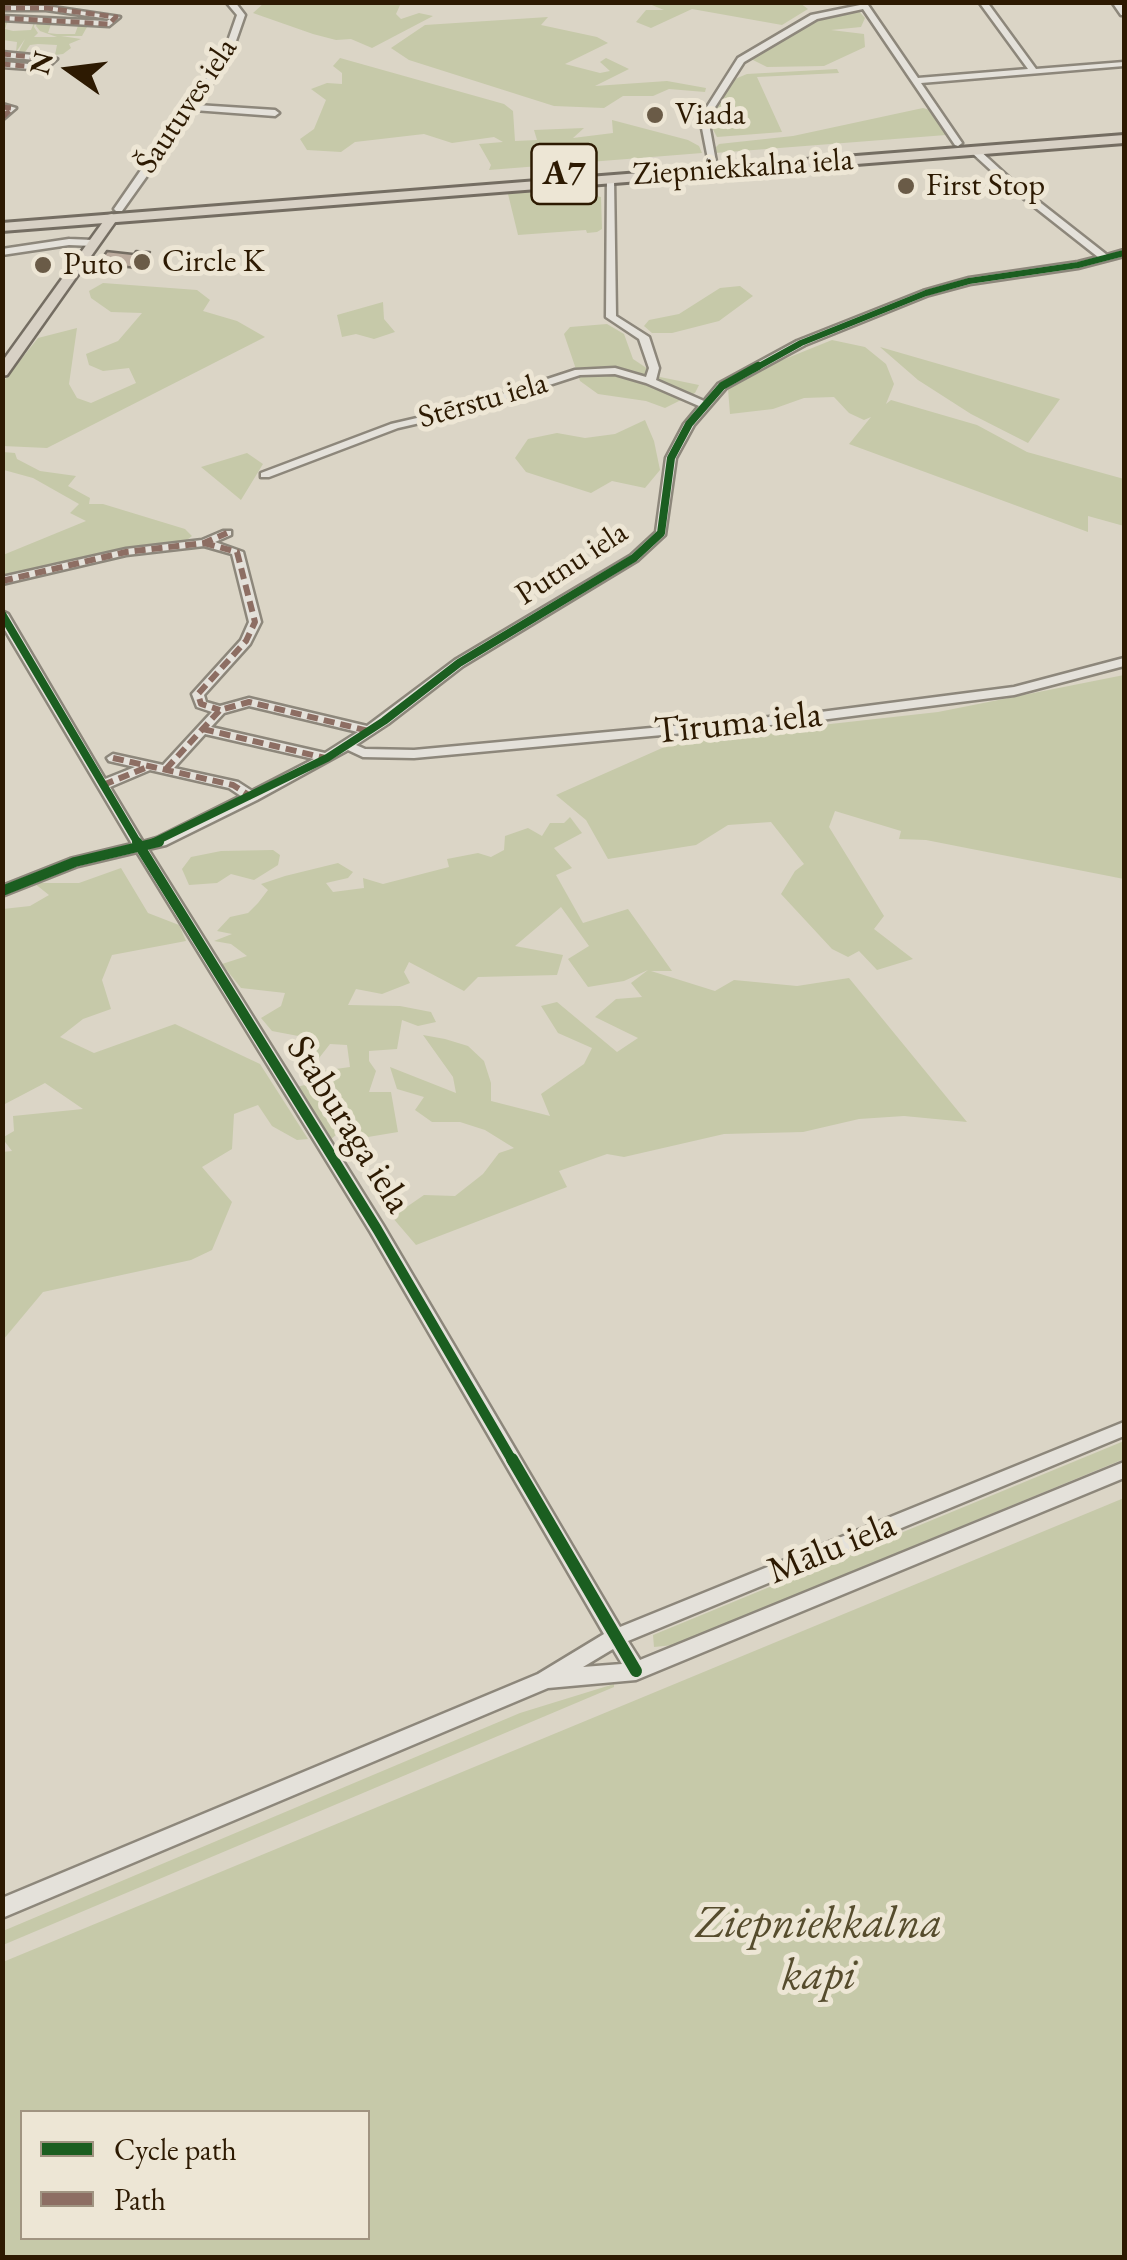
<!DOCTYPE html>
<html>
<head>
<meta charset="utf-8">
<style>
	body { margin:0 }
	#map { position:relative; width:1127px; height:2260px; overflow:hidden; background:#dbd5c6; font-family:"EB Garamond",serif }
	canvas { display:block }
	.frame { position:absolute; inset:0; border:5px solid #2d1a02; pointer-events:none }
	.legend { position:absolute; left:20px; top:2110px; width:350px; height:130px; box-sizing:border-box; background:#ede6d5; border:2px solid #a09481; margin:0; padding:12px 18px; list-style:none; font-size:30px; color:#2d1a02 }
	.legend li { display:flex; align-items:center; gap:20px; height:50px }
	.legend b { width:50px; border:2px solid #a09481 }
	.north { position:absolute; left:20px; top:20px; width:100px; height:100px; -webkit-text-stroke:8px #ede6d5; paint-order:stroke; rotate:284deg; font-size:28px; font-weight:700; line-height:40px; text-align:center; color:#2d1a02 }
	.north::after { content:''; display:block; margin:auto; width:35px; height:45px; background:#2d1a02; clip-path:polygon(50% 0,100% 100%,50% 72%,0 100%) }
</style>
</head>
<body>
<div id="map">
<canvas width="1127" height="2260"></canvas>
<div class="frame"></div>
<ul class="legend">
<li><b style="height:12px;background:#1b5e20"></b>Cycle path</li>
<li><b style="height:12px;background:#8d6e63"></b>Path</li>
</ul>
<div class="north">N</div>
</div>
<script>
const g = document.querySelector('canvas').getContext('2d');
g.lineJoin = 'round';
function paint(path, color) { g.fillStyle = color; g.fill(path, 'evenodd'); }
const shape = rows => new Path2D(rows.map(r => 'M' + r).join(''));
function trace(path, color, width, dash) { g.strokeStyle = color; g.lineWidth = width; g.lineCap = dash ? 'butt' : 'round'; g.setLineDash(dash || []); g.stroke(path); }
function write(font, color, halo, rows, align = 'center') {
  g.font = font + ' "EB Garamond",serif'; g.lineWidth = 10; g.setLineDash([]); g.textBaseline = 'middle'; g.strokeStyle = halo; g.fillStyle = color; for (const [text, x, y, turn = 0] of rows) {
    g.save(); g.translate(x, y); g.rotate((+turn || 0) * Math.PI / 180); g.textAlign = isNaN(turn) ? turn : align; if (halo) g.strokeText(text, 0, 0); g.fillText(text, 0, 0); g.restore();
  }
}
paint(shape([
	[401,3,396,14,401,19,419,13,433,16,372,48,351,39,336,40,313,34,253,13,264,3],
	[800,3,808,9,782,25,692,9,651,28,636,22,646,10,664,10,647,3],
	[858,10,865,18,861,27,831,30,864,34,865,47,824,66,767,67,753,60,750,54,827,13],
	[548,17,541,25,597,37,608,43,565,64,600,73,610,71,600,62,606,58,629,69,595,86,667,81,706,88,705,92,669,89,653,96,623,96,604,108,554,106,409,60,391,48,425,25],
	[3,20,8,20,5,29,13,31,31,30,35,20,34,27,38,33,34,37,57,37,40,31,36,26,38,21,51,24,48,33,57,34,75,34,79,23,87,27,82,36,61,36,81,39,69,44,71,48,63,54,55,55,57,45,38,44,30,45,23,55,18,53,25,39,16,52,17,42,3,40],
	[340,58,504,104,513,111,515,141,537,140,534,130,584,128,573,138,613,133,612,120,688,140,699,146,702,153,489,170,491,165,479,144,503,142,494,137,452,143,424,134,355,142,341,152,307,150,300,139,314,129,326,100,311,89,327,83,342,84,342,73,333,66],
	[837,69,839,73,757,77,782,132,717,137,710,124,710,112,730,81,747,74],
	[923,108,930,110,946,135,715,153,713,150,719,144,793,136],
	[585,185,590,187,568,190,601,197,602,229,597,232,587,233,586,230,518,235,508,194,455,195],
	[103,283,197,290,210,300,203,311,237,321,265,337,47,448,3,446,3,382,38,338,77,328,69,384,77,398,91,403,136,383,129,368,103,371,89,365,86,354,118,341,142,313,111,312,91,298,89,291],
	[740,286,753,296,719,321,672,333,652,333,644,326,649,320,679,314,720,288],
	[383,302,384,319,395,332,374,339,356,334,342,337,337,315],
	[607,324,624,334,633,359,660,377,699,385,695,393,665,408,646,401,598,394,580,381,564,334,570,327],
	[832,340,865,347,886,364,894,384,886,404,891,400,977,425,1027,452,1124,479,1124,526,1088,516,1088,532,849,444,871,417,864,420,849,413,834,397,804,398,773,409,730,414,728,389,765,367],
	[880,347,1060,399,1028,443,971,414,918,380],
	[645,420,654,441,660,470,645,488,612,481,591,493,526,472,515,458,528,439,557,433,585,438,615,434],
	[3,452,15,453,17,459,40,471,76,476,68,486,90,498,89,504,103,504,185,529,192,536,182,544,124,548,3,578,3,555,86,521,70,513,79,504,33,478,4,470],
	[247,453,263,464,241,500,201,467],
	[1124,675,1124,879,926,840,899,839,901,831,835,811,829,827,884,916,874,929,913,959,877,970,859,951,848,957,832,949,781,894,795,871,804,864,771,822,728,825,696,845,608,859,586,820,556,795,678,741,938,712],
	[570,817,582,833,554,848,572,868,556,875,583,923,628,909,672,971,651,971,715,991,734,980,797,986,849,978,967,1122,904,1116,859,1119,803,1132,724,1134,624,1157,607,1154,559,1171,567,1187,416,1245,392,1217,424,1195,455,1196,483,1174,499,1153,514,1148,485,1130,460,1122,432,1122,415,1110,424,1097,397,1089,390,1067,456,1093,453,1077,423,1035,445,1039,468,1046,484,1061,491,1083,491,1101,550,1116,541,1094,584,1064,592,1048,558,1033,541,1006,557,1002,617,1052,638,1038,595,1017,616,999,642,997,631,983,648,970,624,981,588,987,568,959,589,946,561,907,515,946,563,955,557,975,478,977,464,991,409,962,404,972,410,983,382,994,356,989,348,1005,400,1006,431,1012,436,1022,418,1026,402,1020,397,1049,369,1051,369,1061,376,1071,369,1092,391,1092,398,1132,368,1137,360,1145,348,1143,342,1130,330,1140,297,1087,320,1081,314,1072,350,1067,347,1045,330,1044,312,1067,301,1068,297,1049,288,1042,314,1039,272,1031,261,1018,281,1006,285,993,241,988,222,964,247,956,231,944,214,941,232,934,217,931,230,917,248,913,258,903,268,890,261,884,285,876,338,863,353,872,348,878,326,883,333,892,364,888,363,878,383,884,449,867,447,859,478,853,491,857,504,850,505,836,528,828,542,836,550,823,564,823],
	[273,850,280,855,278,865,254,880,231,874,217,883,189,885,182,869,191,857,221,851],
	[121,868,148,913,179,925,186,941,112,955,102,980,111,1009,83,1019,60,1037,94,1053,175,1024,260,1064,308,1139,297,1140,272,1126,258,1105,234,1114,232,1149,202,1167,232,1202,212,1250,191,1260,43,1292,3,1340,2,1152,12,1151,2,1138,14,1131,13,1116,83,1109,45,1083,3,1105,3,909,30,906,49,895,34,883,79,883],
	[1124,1441,1124,1459,674,1645,654,1647,653,1635],
	[1124,1498,1124,2257,5,2257,3,1962],
	[22,2112,368,2112,368,2238,22,2238],
	[614,1684,614,1687,3,1945,3,1931,520,1713]
]), '#c6c9a9');
const building = shape([
	[107,251,134,254,136,251,150,252,137,268,98,264,107,251]
]);
paint(building, '#bcac9e');
trace(building, '#746d62', 2.5);
const minor = shape([
	[226,2,235,2,245,15,230,58,197,105,275,110,279,113,275,116,194,110,122,211,116,211,114,209,186,105,222,58,237,15,226,2],
	[858,2,866,2,918,78,1028,69,979,2,987,2,1036,69,1124,62,1124,66,921,83,962,143,958,146,955,145,863,9,817,19,744,62,708,118,716,162,709,164,700,118,738,58,811,15,860,5,858,2],
	[1112,2,1120,2,1124,8,1124,15,1121,15,1112,2],
	[2,6,46,6,120,17,109,26,2,20,2,16,107,21,110,19,46,10,2,10,2,6],
	[2,52,53,57,57,59,45,70,2,67,2,62,43,65,47,61,2,57,2,52],
	[2,104,16,108,2,120,2,113,5,110,2,110,2,104],
	[971,148,977,148,1014,182,1107,255,1124,250,1124,256,1078,268,970,284,929,295,805,345,726,388,694,425,676,458,665,535,638,560,463,666,388,724,356,745,365,749,414,750,813,713,1014,687,1124,658,1124,666,1014,695,813,721,414,758,363,757,348,750,257,800,166,845,148,849,383,1225,620,1627,1124,1422,1124,1436,628,1641,640,1660,1124,1462,1124,1478,636,1680,548,1688,2,1918,2,1898,538,1674,604,1634,371,1233,137,852,78,866,2,896,2,886,70,859,132,844,2,625,2,611,8,614,105,779,135,767,109,761,107,758,113,754,163,765,212,712,197,707,192,694,241,640,249,622,232,554,204,546,126,555,2,584,2,577,126,549,202,540,223,531,231,531,231,535,215,542,243,552,261,622,250,644,204,695,206,702,220,706,249,698,367,726,455,660,630,556,656,532,666,458,684,424,699,406,646,383,615,374,580,375,463,413,398,428,269,477,261,477,261,473,391,424,456,409,575,370,615,368,646,377,649,368,639,339,606,317,607,176,614,178,616,316,649,337,659,368,656,380,704,401,718,384,797,341,923,291,969,278,1078,262,1098,257,1008,186,971,152,971,148],
	[249,706,358,732,325,753,211,727,224,713,249,706],
	[205,734,314,759,252,791,238,782,174,768,205,734],
	[150,770,229,788,241,796,157,838,143,842,110,787,150,770],
	[613,1649,622,1664,583,1667,613,1649],
	[69,239,93,240,98,243,93,246,69,245,2,255,2,249,69,239]
]);
const major = shape([
	[112,214,118,218,7,375,2,376,2,362,108,215,112,214]
]);
const highway = shape([
	[1124,135,1124,143,2,231,2,223,1124,135]
]);
trace(minor, '#8d877b', 5);
trace(major, '#746d62', 5);
trace(highway, '#746d62', 6);
paint(minor, '#e4e1da');
paint(major, '#d8d1c5');
paint(highway, '#d8d1c5');
trace(shape([
	[2,8,46,8,116,17,109,24,2,18],
	[2,54,53,59,45,68,2,64],
	[2,107,12,108,2,118]
]), '#8d6e63', 5, [9, 5]);
trace(shape([
	[204,543,237,552,255,622,246,641,198,694,201,704,220,710],
	[2,581,126,552,204,543,227,533],
	[203,729,325,758],
	[113,758,233,785,252,797],
	[166,769,220,710,249,702,369,731],
	[103,785,145,768]
]), '#8d6e63', 6, [11, 6]);
trace(shape([
	[754,369,801,343,926,293,969,281,1078,265,1124,253]
]), '#1b5e20', 6);
trace(shape([
	[2,614,139,845],
	[148,845,327,758,384,721,459,663,634,558,661,533,671,458,689,424,722,386,758,366]
]), '#1b5e20', 8);
trace(shape([
	[137,842,377,1229,513,1462],
	[2,891,75,862,159,842]
]), '#1b5e20', 10);
trace(shape([
	[512,1459,636,1671]
]), '#1b5e20', 12);
for (const [x, y, r, color] of [
	[655,115,10,"#6a5b47"],
	[906,186,10,"#6a5b47"],
	[142,262,10,"#6a5b47"],
	[43,265,10,"#6a5b47"]
]) { const dot = new Path2D(); dot.arc(x, y, r, 0, 2 * Math.PI); g.fillStyle = color; g.fill(dot); trace(dot, '#ede6d5', 4); }
write('32px', '#2d1a02', '#ede6d5', [
	["Šautuves iela",187,106,-56],
	["Ziepniekkalna iela",743,168,-4],
	["Stērstu iela",483,401,-16],
	["Putnu iela",572,564,-33]
]);
write('32px', '#2d1a02', '#ede6d5', [
	["Viada",675,115],
	["First Stop",926,186],
	["Circle K",162,262],
	["Puto",63,265]
], 'left');
for (const [x, y, w] of [
	[564,174,65]
]) { const box = new Path2D(); box.roundRect(x - w / 2, y - 30, w, 60, 8); g.fillStyle = '#ede6d5'; g.fill(box); trace(box, '#2d1a02', 2.5); }
write('bold 35px', '#2d1a02', null, [
	["A7",564,174]
]);
write('38px', '#2d1a02', '#ede6d5', [
	["Tīruma iela",738,724,-6],
	["Staburaga iela",348,1125,58],
	["Mālu iela",832,1549,-22]
]);
write('italic 45px', '#564c2d', '#ede6d5', [
	["Ziepniekkalna",819,1925],
	["kapi",819,1977]
]);
</script>
</body>
</html>
